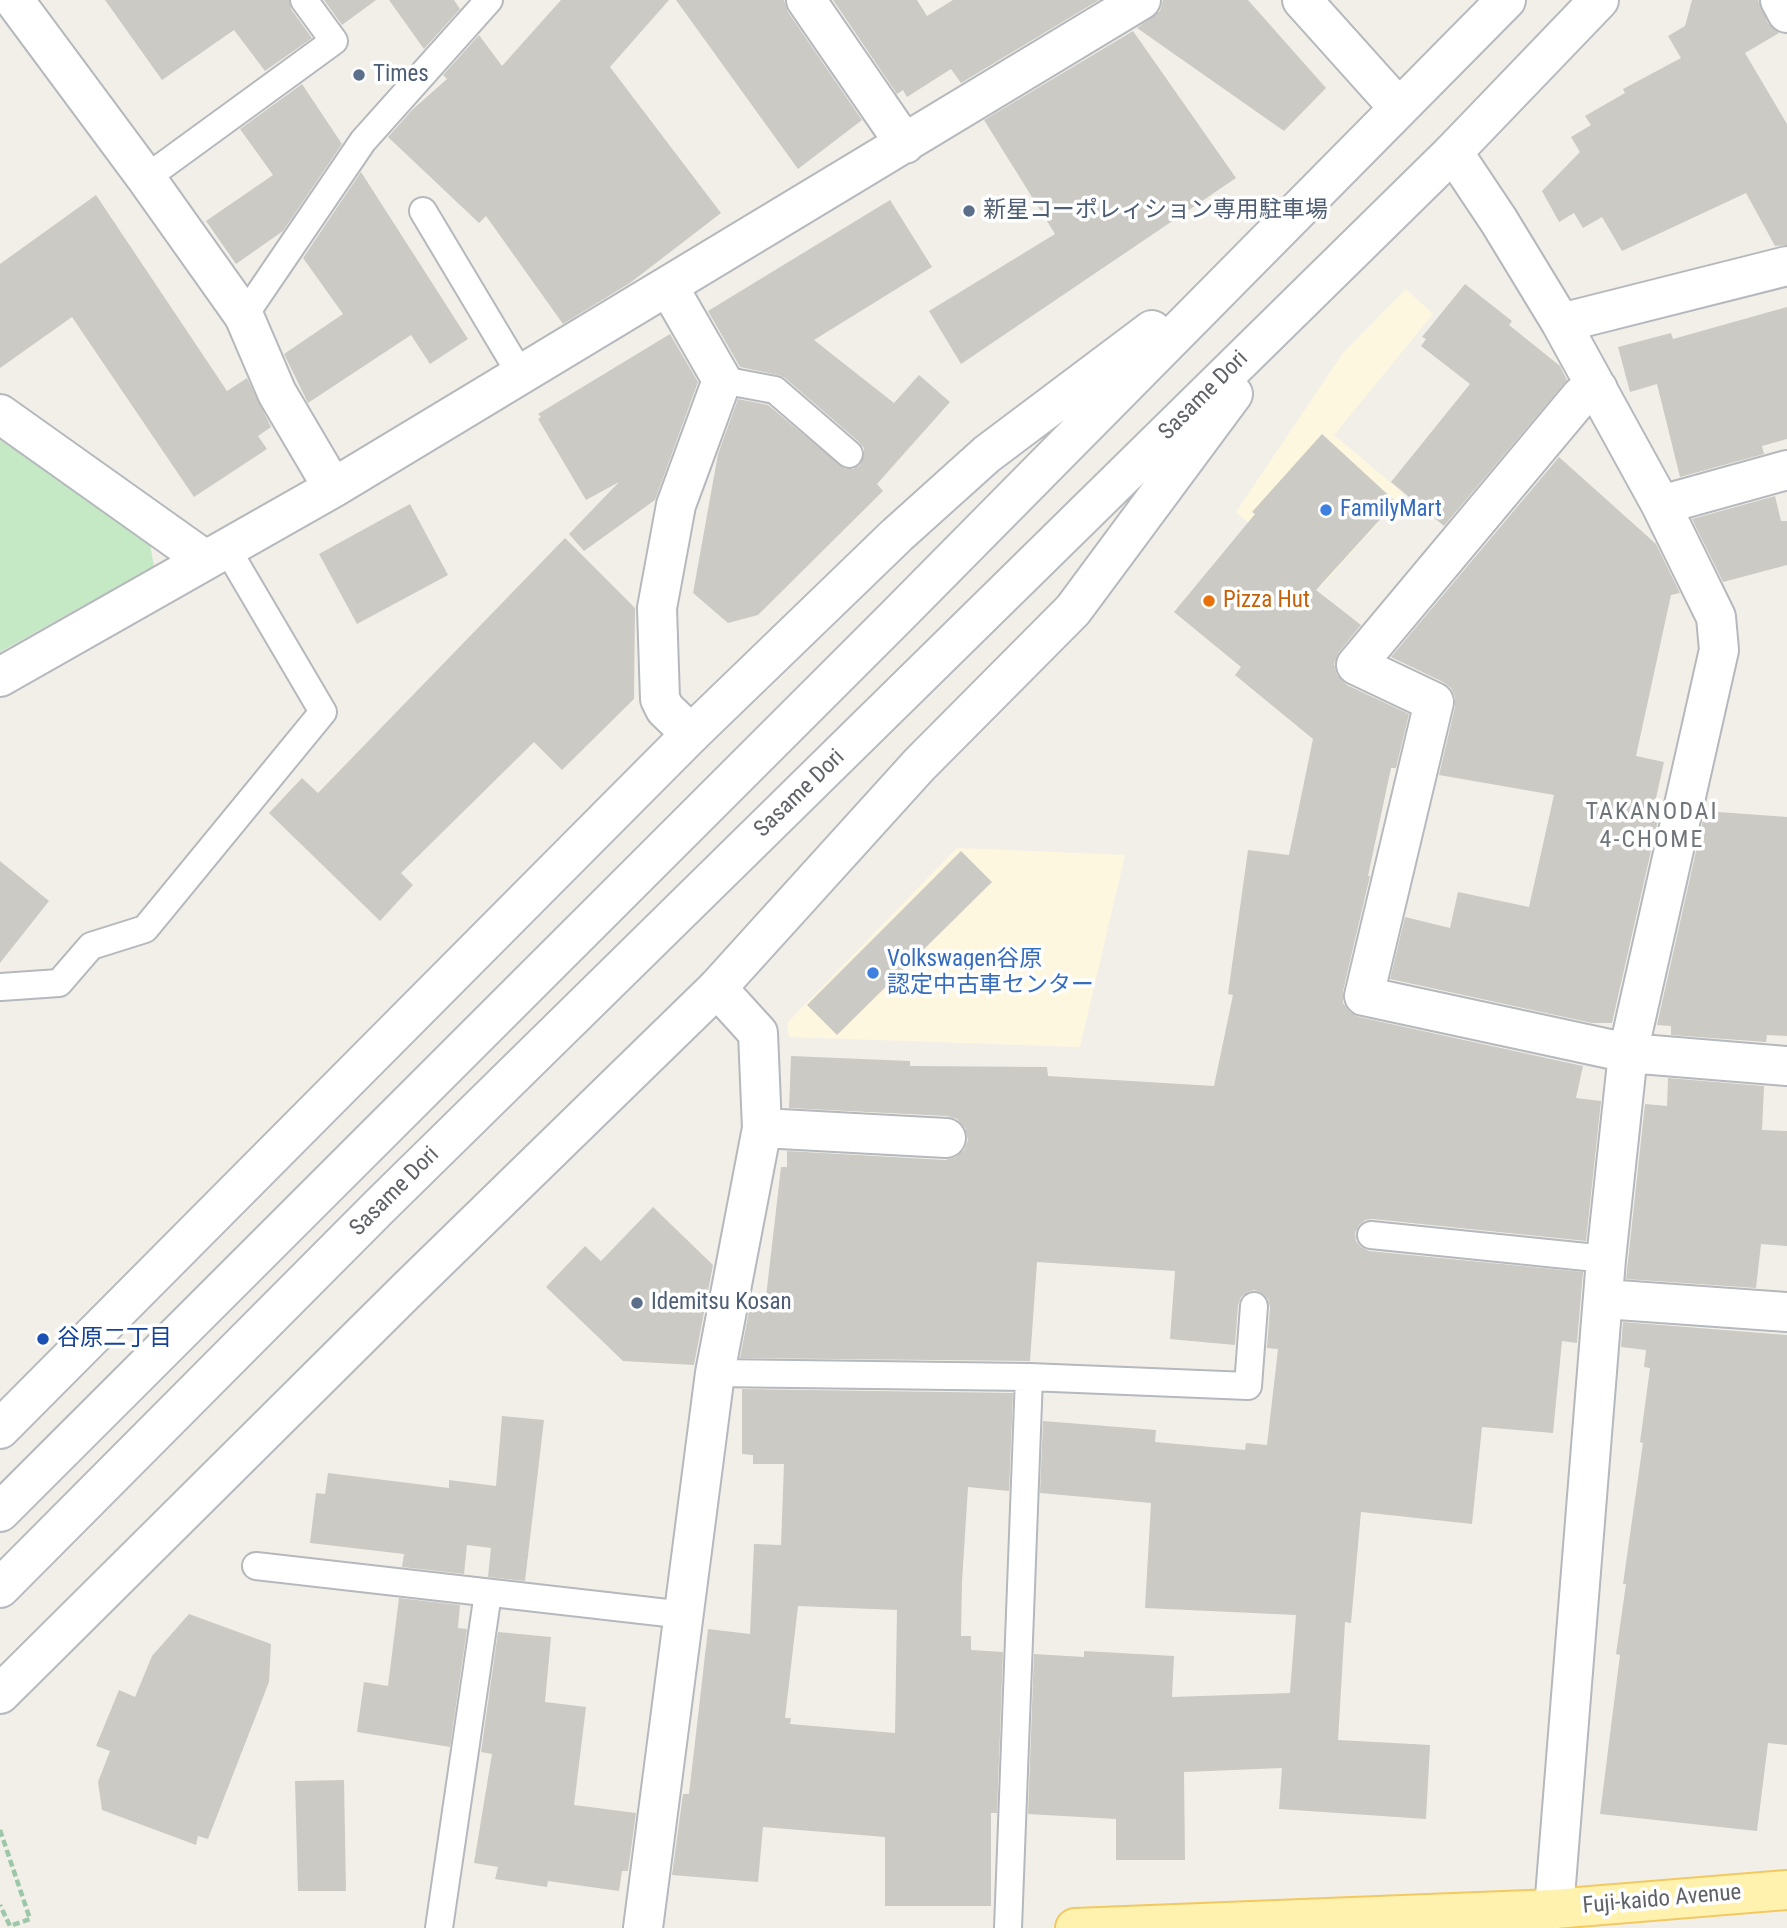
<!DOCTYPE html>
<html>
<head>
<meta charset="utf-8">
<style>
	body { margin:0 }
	canvas { display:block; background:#f1efe8 }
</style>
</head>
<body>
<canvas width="1787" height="1928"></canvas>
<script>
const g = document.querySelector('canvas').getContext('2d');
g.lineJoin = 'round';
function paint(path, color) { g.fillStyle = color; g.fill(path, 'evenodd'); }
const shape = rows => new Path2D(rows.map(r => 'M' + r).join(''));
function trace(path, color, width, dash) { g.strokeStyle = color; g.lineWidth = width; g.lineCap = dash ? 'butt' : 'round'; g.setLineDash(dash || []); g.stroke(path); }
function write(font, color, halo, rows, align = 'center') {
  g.font = font + ' "Roboto Condensed","Noto Sans JP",sans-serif'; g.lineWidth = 7; g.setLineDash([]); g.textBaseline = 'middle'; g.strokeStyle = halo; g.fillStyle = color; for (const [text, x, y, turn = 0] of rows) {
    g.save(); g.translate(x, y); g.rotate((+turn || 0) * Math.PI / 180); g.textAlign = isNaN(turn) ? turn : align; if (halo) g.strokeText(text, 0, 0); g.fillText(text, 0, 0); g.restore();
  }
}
paint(shape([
	[1406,289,1433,314,1334,435,1404,494,1321,586,1236,512,1343,353],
	[957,848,1125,855,1080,1047,789,1037,787,1023]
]), '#fef7e0');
paint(shape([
	[0,440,149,539,154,566,0,652]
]), '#c5e8c5');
paint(shape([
	[105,0,289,0,291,9,312,38,265,71,234,30,162,80],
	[324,0,376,0,342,25],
	[389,0,454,0,460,9,424,49],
	[561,0,669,0,610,67,721,213,630,283,563,324,486,216,479,223,388,137,412,110,447,79,443,75,479,35,502,66],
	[676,0,784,0,788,12,862,120,798,169],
	[833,0,917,0,927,16,953,0,1099,0,961,83,951,69,907,97,903,90,897,94],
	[1163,0,1248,0,1326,88,1284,131,1137,28,1160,11],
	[1692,0,1758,0,1768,23,1779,33,1745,53,1787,124,1787,245,1775,246,1746,193,1622,251,1602,217,1583,228,1574,213,1559,222,1542,191,1580,152,1571,137,1591,125,1585,116,1625,93,1623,89,1681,58,1668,36,1685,26],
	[1133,31,1236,178,961,364,929,311,1055,234,984,120],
	[302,84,342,144,283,231,236,264,206,221,273,175,240,129],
	[361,172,468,339,430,364,411,335,308,403,284,354,343,314,303,258],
	[96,195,227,391,247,378,271,427,258,436,267,449,194,497,72,317,0,368,0,264],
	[890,200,932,267,814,340,894,403,919,375,950,402,877,484,883,491,758,615,728,623,693,593,718,454,738,399,768,405,845,469,853,469,860,465,864,456,864,448,859,442,785,378,778,375,740,367,708,311],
	[1465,284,1512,321,1509,325,1560,366,1567,380,1444,526,1391,482,1470,384,1421,346,1426,339,1422,337],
	[1787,307,1787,439,1762,446,1764,454,1680,477,1657,384,1630,392,1618,347,1671,333,1673,339],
	[670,334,698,382,655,500,584,551,569,534,619,482,586,500,538,419,541,417,538,414],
	[1322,434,1396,502,1316,590,1361,625,1339,652,1334,664,1337,675,1347,685,1409,714,1396,768,1391,768,1368,876,1370,876,1343,991,1343,1003,1350,1012,1359,1017,1583,1066,1576,1098,1601,1101,1586,1241,1373,1219,1365,1220,1359,1225,1355,1233,1356,1241,1361,1247,1369,1251,1583,1272,1577,1343,1562,1341,1553,1433,1482,1427,1472,1524,1361,1512,1351,1623,1345,1622,1338,1740,1430,1745,1426,1819,1279,1809,1282,1768,1184,1772,1185,1860,1116,1860,1116,1819,1028,1814,1034,1654,1084,1657,1084,1651,1174,1656,1172,1697,1290,1693,1296,1615,1145,1608,1151,1503,1040,1493,1043,1421,1156,1430,1155,1442,1245,1450,1246,1443,1267,1445,1278,1349,1267,1348,1270,1307,1268,1299,1262,1293,1254,1290,1248,1292,1241,1297,1238,1305,1235,1345,1170,1339,1175,1271,1037,1262,1030,1361,740,1358,751,1301,764,1314,781,1167,787,1167,787,1151,945,1160,956,1157,964,1150,968,1140,965,1128,957,1119,947,1116,789,1108,791,1056,910,1061,910,1066,1047,1067,1048,1076,1214,1086,1233,995,1228,994,1248,850,1289,855,1313,739,1235,675,1241,667,1174,612,1255,514,1252,512],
	[1559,457,1656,544,1680,593,1671,595,1636,756,1664,762,1654,807,1661,807,1612,1023,1592,1023,1390,979,1405,917,1450,928,1458,892,1529,907,1554,795,1439,775,1455,707,1455,697,1451,688,1443,682,1391,657],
	[1775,496,1781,521,1787,521,1787,565,1723,582,1692,519],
	[410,504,448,575,357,624,319,554],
	[565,538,635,608,634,699,562,770,534,742,401,873,413,885,380,921,269,813,302,778,318,793],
	[1705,811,1787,817,1787,1036,1767,1035,1766,1042,1671,1035,1671,1026,1657,1025],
	[961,851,992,882,837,1035,807,1005],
	[0,861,49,901,0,963],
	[1668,1078,1764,1086,1762,1130,1787,1131,1787,1246,1761,1244,1756,1288,1626,1279,1645,1104,1667,1106],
	[653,1207,713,1265,694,1365,623,1361,546,1287,585,1246,601,1261],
	[1623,1322,1787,1335,1787,1745,1768,1743,1757,1831,1600,1814,1620,1655,1616,1654,1626,1584,1623,1584,1643,1443,1640,1442,1650,1368,1644,1367,1646,1350,1621,1347],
	[742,1389,1013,1393,1009,1491,968,1487,962,1582,961,1636,971,1636,971,1650,1003,1652,997,1813,991,1813,991,1906,885,1906,885,1837,763,1827,758,1882,672,1875,683,1794,689,1794,708,1629,750,1634,754,1544,781,1545,784,1464,753,1464,753,1455,742,1454],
	[798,1606,897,1610,895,1733,790,1724,791,1718,785,1718],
	[502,1416,544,1420,525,1581,488,1577,491,1548,467,1545,464,1574,402,1567,404,1554,310,1543,316,1493,325,1494,328,1473,449,1488,449,1480,496,1486],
	[399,1598,460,1605,458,1628,467,1629,450,1747,357,1732,364,1682,388,1686],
	[189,1614,271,1644,269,1682,208,1839,198,1836,196,1845,102,1810,98,1782,110,1751,96,1746,119,1690,135,1697,152,1656],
	[498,1632,551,1637,545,1702,586,1707,574,1805,636,1813,628,1871,622,1871,619,1891,548,1881,547,1887,495,1879,498,1867,474,1863,492,1754,481,1752],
	[344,1780,346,1891,298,1891,295,1781]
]), '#cccac5');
const service = shape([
	[146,178,334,41,304,0],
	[423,211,521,375],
	[244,316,363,141,489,0],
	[722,380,775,390,849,454],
	[1,987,59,983,91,946,145,929,323,712,226,547],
	[1371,1235,1606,1259],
	[715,1373,1029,1377,1248,1386,1254,1306],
	[256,1566,685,1615],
	[439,1928,488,1593],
	[1008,1928,1029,1377]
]);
const minor = shape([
	[806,0,905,144],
	[1302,0,1398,107],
	[1780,0,1787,13],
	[1453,152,1499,221,1561,323,1661,505,1716,617,1719,650,1628,1053,1606,1259,1554,1909],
	[668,286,722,380,676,505,657,608,660,699,665,709,691,734],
	[244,316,277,393,333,488],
	[1561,323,1787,266],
	[1598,389,1581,396,1356,665,1434,702,1364,996,1628,1053,1787,1066],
	[0,414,204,559],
	[1661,505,1787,470],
	[0,677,333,488,1141,0],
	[762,1128,946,1138],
	[1604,1299,1787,1312],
	[643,1928,715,1373,762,1128,758,1033,717,988]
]);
const tertiary = shape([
	[14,0,146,178,244,316]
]);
const secondary = shape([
	[0,1429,691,734,897,535,987,454,1152,330],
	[0,1512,894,619,1506,0],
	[0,1588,380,1206,1453,152,1599,0],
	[0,1694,407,1290,717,988,919,765,1073,610,1233,394]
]);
const primary = shape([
	[1075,1928,1554,1909,1787,1890]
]);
trace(service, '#b5b8bc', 30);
trace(minor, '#b5b8bc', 42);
trace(tertiary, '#b5b8bc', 42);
trace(secondary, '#b6babf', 42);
trace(primary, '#f2c960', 42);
trace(shape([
	[0,1830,30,1919,10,1926,0,1905]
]), '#9cc7a9', 4.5, [7, 3.5]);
trace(service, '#fff', 26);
trace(minor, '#fff', 38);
trace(tertiary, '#fff', 38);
trace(secondary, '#fff', 38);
trace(primary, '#fff2af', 38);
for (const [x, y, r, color] of [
	[359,75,7,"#5c6f8a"],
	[969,211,7,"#5c6f8a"],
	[1326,510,7,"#3f7fe0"],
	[1209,601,7,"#e8710a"],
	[873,973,7,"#3f7fe0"],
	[637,1303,7,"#5c6f8a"],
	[43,1339,7,"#1a4fb4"]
]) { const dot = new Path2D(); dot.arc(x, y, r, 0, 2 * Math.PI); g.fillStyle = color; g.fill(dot); trace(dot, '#fff', 2.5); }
write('23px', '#4e5e75', '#fff', [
	["Times",373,75],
	["新星コーポレィション専用駐車場",983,211],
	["Idemitsu Kosan",651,1303]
], 'left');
write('23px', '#5f6368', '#fff', [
	["Sasame Dori",1204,396,-45],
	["Sasame Dori",800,794,-44],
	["Sasame Dori",395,1192,-45],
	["Fuji-kaido Avenue",1662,1900,-5]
]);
write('23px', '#366cbe', '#fff', [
	["FamilyMart",1340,510],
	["Volkswagen谷原",887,960],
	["認定中古車センター",887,986]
], 'left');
write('23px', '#c56008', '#fff', [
	["Pizza Hut",1223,601]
], 'left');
write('23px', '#164399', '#fff', [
	["谷原二丁目",57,1339]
], 'left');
g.letterSpacing = '2px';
write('24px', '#70757a', '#fff', [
	["TAKANODAI",1652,813],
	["4-CHOME",1652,841]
]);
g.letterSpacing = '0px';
</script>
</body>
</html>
